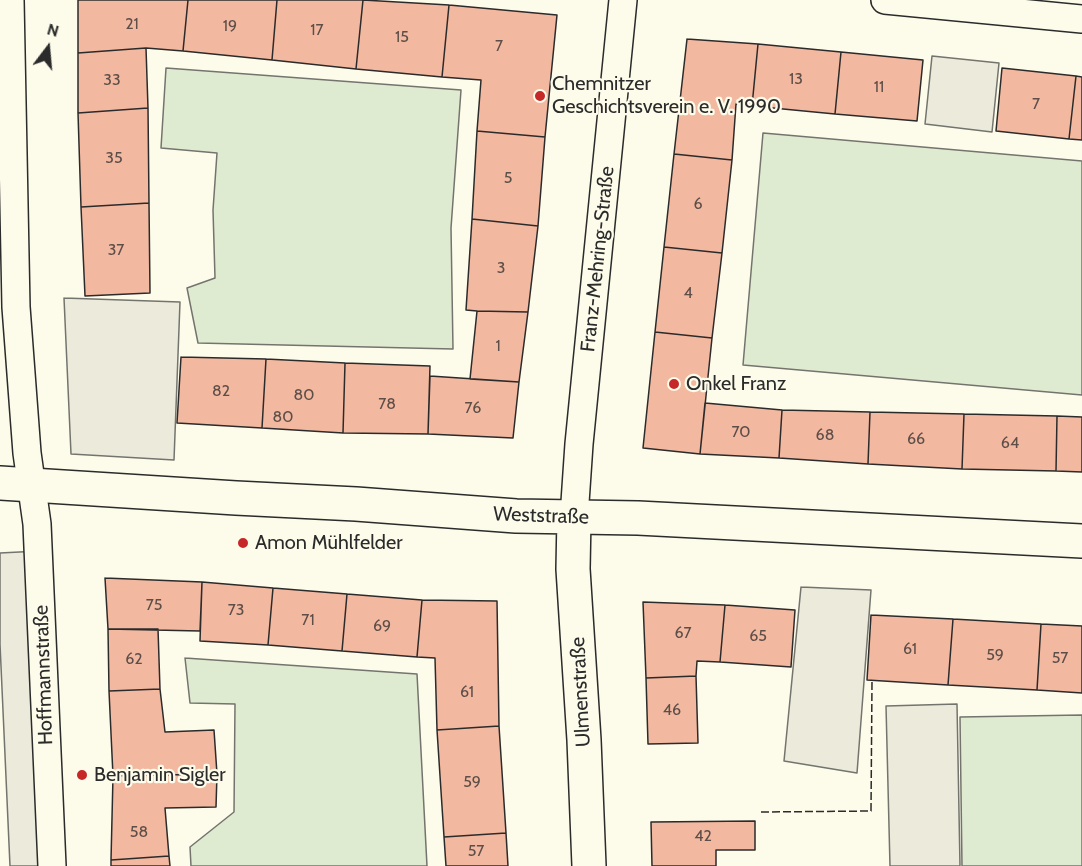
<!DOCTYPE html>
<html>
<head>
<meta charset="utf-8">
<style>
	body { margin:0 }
	#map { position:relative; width:1082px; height:866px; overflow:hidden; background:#fdfbea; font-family:Cabin,sans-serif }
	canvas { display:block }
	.north { position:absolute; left:18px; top:18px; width:60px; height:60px; -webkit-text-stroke:4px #fdfbea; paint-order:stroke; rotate:16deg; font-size:16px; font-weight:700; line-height:24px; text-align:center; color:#2b2b2b }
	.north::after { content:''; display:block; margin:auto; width:21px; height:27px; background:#2b2b2b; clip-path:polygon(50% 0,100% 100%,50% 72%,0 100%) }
</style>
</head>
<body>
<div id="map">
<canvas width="1082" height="866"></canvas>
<div class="north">N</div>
</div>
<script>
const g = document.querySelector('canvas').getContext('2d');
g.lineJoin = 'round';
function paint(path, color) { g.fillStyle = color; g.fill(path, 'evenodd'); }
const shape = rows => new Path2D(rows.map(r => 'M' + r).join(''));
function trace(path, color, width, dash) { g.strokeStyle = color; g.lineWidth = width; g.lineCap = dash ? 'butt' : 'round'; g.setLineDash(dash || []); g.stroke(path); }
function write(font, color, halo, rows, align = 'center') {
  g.font = font + ' Cabin,sans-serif'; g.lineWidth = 4.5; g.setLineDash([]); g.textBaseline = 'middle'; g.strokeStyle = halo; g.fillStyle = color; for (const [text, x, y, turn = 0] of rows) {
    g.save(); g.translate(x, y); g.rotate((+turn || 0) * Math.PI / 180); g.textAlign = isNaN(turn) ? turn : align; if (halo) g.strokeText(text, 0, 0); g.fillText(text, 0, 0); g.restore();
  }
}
const green = shape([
	[166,68,461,90,451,228,453,349,198,343,187,288,215,278,213,210,217,153,161,148,166,68],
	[763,133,1082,161,1082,395,743,365,763,133],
	[185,658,417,674,427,866,191,866,190,847,234,812,235,704,190,703,185,658],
	[1082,715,1082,866,962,866,960,717,1082,715]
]);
paint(green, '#deebd1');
trace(green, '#74746e', 1.5);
const parking = shape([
	[932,56,999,63,992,132,925,124,932,56],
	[64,298,180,302,174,460,71,454,64,298],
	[39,551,52,866,10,866,0,644,0,553,39,551],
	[801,587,871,590,857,773,784,761,801,587],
	[957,704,960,866,890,866,886,706,957,704]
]);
paint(parking, '#eceadb');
trace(parking, '#74746e', 1.5);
const building = shape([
	[78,0,188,0,183,51,146,48,78,53,78,0],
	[188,0,277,0,272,60,183,51,188,0],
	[277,0,363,0,356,69,272,60,277,0],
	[363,0,449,5,442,77,356,69,363,0],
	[449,5,557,15,545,137,477,131,481,80,442,77,449,5],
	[687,39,758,44,752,106,736,104,732,160,674,154,687,39],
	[758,44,841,52,835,114,752,106,758,44],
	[146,48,148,108,78,113,78,53,146,48],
	[841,52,923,60,917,121,835,114,841,52],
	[1002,68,1076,76,1069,139,996,131,1002,68],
	[1076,76,1082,77,1082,140,1069,139,1076,76],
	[148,108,149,203,81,207,78,113,148,108],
	[477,131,545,137,538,226,472,219,477,131],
	[674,154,732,160,722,253,664,247,674,154],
	[149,203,150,293,85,296,81,207,149,203],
	[472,219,538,226,528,312,477,311,466,310,472,219],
	[664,247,722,253,712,338,655,332,664,247],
	[477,311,528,312,519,382,470,379,477,311],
	[655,332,712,338,700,454,643,448,655,332],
	[181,357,266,359,262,428,177,423,181,357],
	[266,359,345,363,343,433,262,428,266,359],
	[345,363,430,366,428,434,343,433,345,363],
	[430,376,519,382,513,438,428,434,430,376],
	[705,403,782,410,779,458,700,454,705,403],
	[782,410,870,412,868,464,779,458,782,410],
	[870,412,964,414,962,469,868,464,870,412],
	[964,414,1057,416,1056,471,962,469,964,414],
	[1057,416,1082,417,1082,472,1056,471,1057,416],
	[105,578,202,582,200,631,108,629,105,578],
	[202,582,273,588,268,645,200,641,202,582],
	[273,588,347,594,342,651,268,645,273,588],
	[347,594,422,600,417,657,342,651,347,594],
	[422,600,497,601,499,726,437,730,435,658,417,657,422,600],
	[643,602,725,605,720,662,697,661,696,676,646,678,643,602],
	[725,605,795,610,791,667,720,662,725,605],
	[871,615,953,619,948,685,867,680,871,615],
	[953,619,1041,624,1037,690,948,685,953,619],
	[1041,624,1082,626,1082,693,1037,690,1041,624],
	[108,629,158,629,160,689,109,691,108,629],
	[696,676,698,743,648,744,646,678,696,676],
	[160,689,165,732,214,730,217,774,113,776,109,691,160,689],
	[499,726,506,833,444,837,437,730,499,726],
	[217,774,216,807,165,808,169,856,111,860,113,776,217,774],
	[755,821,755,850,716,850,716,866,652,866,651,822,755,821],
	[506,833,508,866,446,866,444,837,506,833],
	[169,856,170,866,111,866,111,860,169,856]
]);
paint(building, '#f2b8a0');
trace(building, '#2b2b2b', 1.5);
const street = shape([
	[10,0,16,307,27,453,37,524,52,866],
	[885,0,1082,19],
	[574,517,579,444,623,0]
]);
const secondary = shape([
	[0,483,236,498,356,504,516,516,638,518,1082,541],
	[574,517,573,569,584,740,589,866]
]);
trace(street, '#2b2b2b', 30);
trace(secondary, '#2b2b2b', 36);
trace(street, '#fdfbea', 27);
trace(secondary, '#fdfbea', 33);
trace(shape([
	[761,812,871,811,872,681]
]), '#2b2b2b', 1.5, [8, 3]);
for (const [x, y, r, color] of [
	[540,96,6,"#c62828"],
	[674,384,6,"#c62828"],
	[243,543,6,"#c62828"],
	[82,775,6,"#c62828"]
]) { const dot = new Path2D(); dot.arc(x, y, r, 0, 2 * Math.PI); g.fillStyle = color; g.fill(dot); trace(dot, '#fdfbea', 2); }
write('16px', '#5d4e48', null, [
	["21",132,24],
	["19",230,26],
	["17",317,30],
	["15",402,37],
	["7",499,46],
	["13",796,79],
	["33",112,80],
	["11",879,87],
	["7",1036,104],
	["35",114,158],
	["5",508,178],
	["6",698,204],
	["37",116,250],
	["3",501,268],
	["4",688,293],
	["1",498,346],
	["82",221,391],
	["80",304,395],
	["78",387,404],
	["76",473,408],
	["80",283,417],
	["70",741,432],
	["68",825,435],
	["66",916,439],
	["64",1010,443],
	["75",154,605],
	["73",236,610],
	["71",308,620],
	["69",382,626],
	["67",683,633],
	["65",758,636],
	["61",910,649],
	["59",995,655],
	["57",1060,658],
	["62",134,659],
	["61",467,692],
	["46",672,710],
	["59",472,782],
	["58",139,832],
	["42",703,836],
	["57",476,851]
]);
write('20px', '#2b2b2b', '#fdfbea', [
	["Chemnitzer",552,84],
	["Geschichtsverein e. V. 1990",552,107],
	["Onkel Franz",686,384],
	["Amon Mühlfelder",255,543],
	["Benjamin Sigler",94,775]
], 'left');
write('20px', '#2b2b2b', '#fdfbea', [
	["Franz-Mehring-Straße",598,259,-84],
	["Weststraße",541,516,2],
	["Hoffmannstraße",44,675,-92],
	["Ulmenstraße",581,692,-93]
]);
</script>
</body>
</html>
